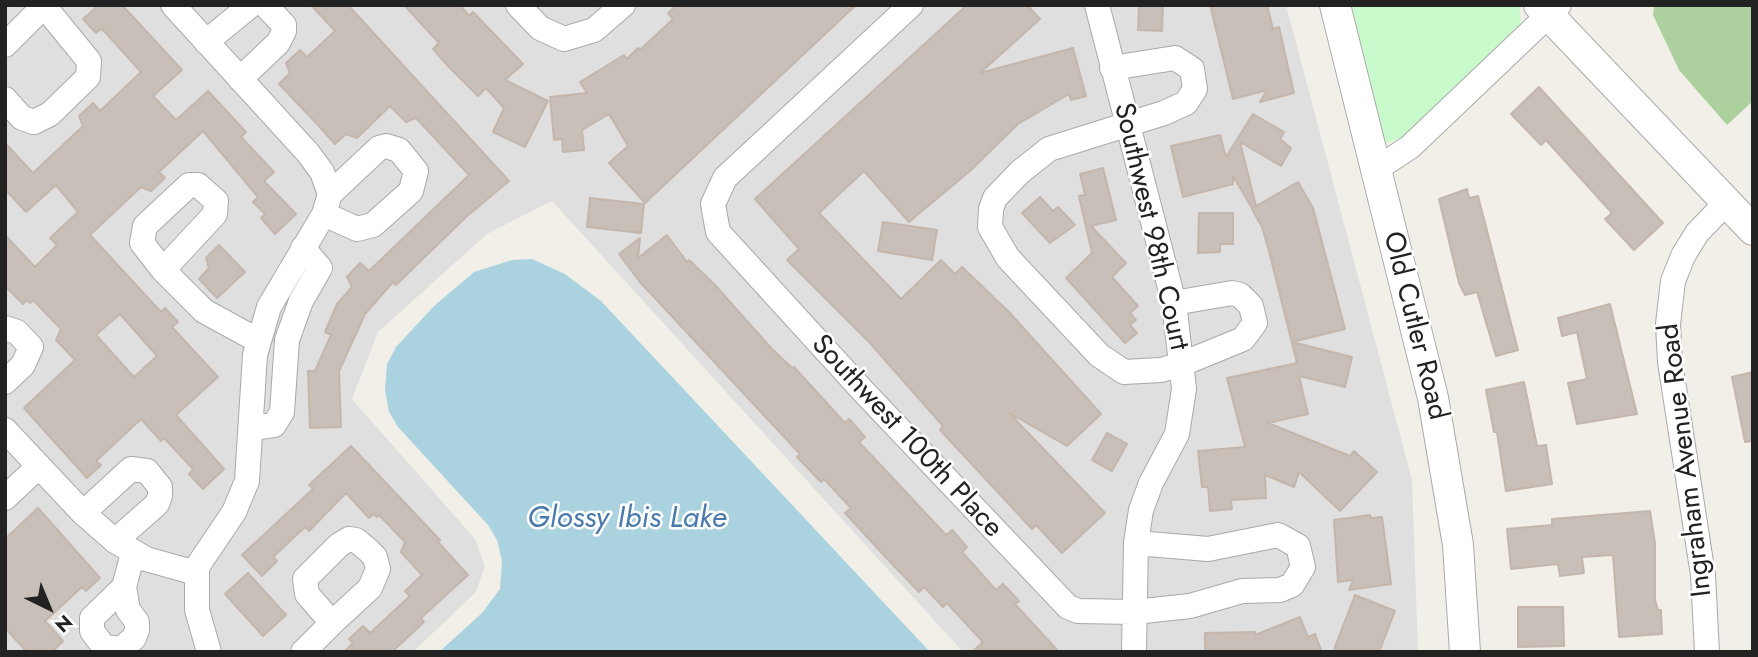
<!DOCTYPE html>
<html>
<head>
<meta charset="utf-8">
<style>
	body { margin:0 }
	#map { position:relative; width:1758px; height:657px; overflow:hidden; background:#f2efe9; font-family:Jost,sans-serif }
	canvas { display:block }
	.frame { position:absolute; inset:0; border:7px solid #222; pointer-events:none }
	.north { position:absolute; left:14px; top:573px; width:70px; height:70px; -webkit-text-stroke:5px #fff; paint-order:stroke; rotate:137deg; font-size:19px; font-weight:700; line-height:28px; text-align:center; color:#222 }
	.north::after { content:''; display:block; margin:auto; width:24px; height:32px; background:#222; clip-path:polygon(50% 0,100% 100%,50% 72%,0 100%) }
</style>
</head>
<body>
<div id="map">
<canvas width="1758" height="657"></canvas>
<div class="frame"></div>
<div class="north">N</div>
</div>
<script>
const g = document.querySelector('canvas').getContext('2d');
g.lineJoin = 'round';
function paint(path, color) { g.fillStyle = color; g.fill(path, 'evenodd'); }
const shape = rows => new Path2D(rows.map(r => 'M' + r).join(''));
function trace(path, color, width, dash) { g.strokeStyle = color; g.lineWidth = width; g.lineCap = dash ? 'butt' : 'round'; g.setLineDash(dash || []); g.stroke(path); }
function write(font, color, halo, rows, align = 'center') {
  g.font = font + ' Jost,sans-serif'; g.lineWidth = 5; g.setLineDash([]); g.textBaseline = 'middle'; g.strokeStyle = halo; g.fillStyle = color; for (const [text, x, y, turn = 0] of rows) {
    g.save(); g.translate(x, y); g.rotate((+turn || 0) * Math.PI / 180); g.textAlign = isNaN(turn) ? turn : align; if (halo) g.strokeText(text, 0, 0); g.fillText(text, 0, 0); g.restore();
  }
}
paint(shape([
	[5,5,1286,5,1412,480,1418,652,963,652,552,201,487,234,378,332,352,399,475,539,485,566,476,592,413,652,5,652]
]), '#e0dfdf');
paint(shape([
	[1654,5,1753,5,1753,101,1727,125,1679,70,1653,15]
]), '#add19e');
paint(shape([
	[1344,5,1519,5,1521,23,1407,136,1386,143,1382,141]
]), '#c8facc');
paint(shape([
	[532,259,565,274,601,301,930,652,439,652,482,613,500,589,502,561,497,540,488,525,398,427,389,412,385,390,387,364,396,347,434,306,474,272,512,260]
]), '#aad3df');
const building = shape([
	[99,5,122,5,182,70,153,96,176,120,208,91,246,132,241,137,274,172,264,181,296,214,275,234,261,218,265,214,253,202,258,197,203,131,159,172,165,178,151,191,141,187,90,235,161,312,165,308,178,322,172,327,218,377,176,415,224,469,203,489,189,474,193,469,164,438,161,441,141,419,96,461,101,465,87,478,24,408,75,360,56,340,61,329,33,300,30,303,27,300,23,304,5,286,5,235,35,267,57,245,50,238,78,212,56,185,26,212,5,189,5,143,33,173,83,126,79,116,93,103,100,111,141,72,104,31,100,29,96,33,83,19,99,5],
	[120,314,157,356,134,377,96,335,120,314],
	[311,5,348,5,509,181,466,217,396,285,393,282,365,314,339,371,341,427,310,428,308,371,315,371,331,335,325,332,337,304,352,287,347,277,360,263,369,271,469,175,416,118,406,122,390,106,357,138,346,134,335,144,317,124,279,84,290,73,286,63,300,50,307,57,335,31,311,5],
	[404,5,460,5,469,16,473,12,523,64,505,80,548,101,525,147,493,132,504,108,486,88,478,96,448,66,433,49,439,43,404,5],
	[677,5,856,5,645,203,609,163,628,146,609,114,582,130,584,150,563,152,562,139,554,140,550,97,587,93,580,82,624,55,627,59,638,48,640,50,673,19,668,13,677,5],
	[967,5,1027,5,1040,19,980,73,1073,48,1086,96,1071,100,1069,94,1018,124,971,170,909,222,864,171,819,213,901,299,941,260,955,274,962,267,1009,312,1101,414,1067,446,1009,413,1105,513,1062,553,1036,525,1032,529,940,430,943,426,869,342,787,260,799,249,755,199,967,5],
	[1139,5,1163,5,1162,31,1138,30,1139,5],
	[1210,5,1267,5,1273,29,1279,27,1294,93,1260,102,1267,90,1233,99,1210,5],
	[1539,87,1663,223,1634,250,1605,219,1612,213,1546,140,1541,145,1511,114,1539,87],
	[1253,114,1284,132,1280,139,1291,148,1281,166,1240,142,1256,206,1298,182,1313,208,1345,329,1292,342,1352,357,1345,387,1299,376,1308,414,1268,423,1350,456,1354,451,1377,472,1340,511,1299,472,1294,487,1265,475,1266,498,1231,500,1232,509,1210,511,1208,487,1202,487,1198,451,1245,447,1227,378,1297,363,1269,251,1262,227,1252,209,1254,207,1252,208,1233,176,1233,184,1183,197,1171,146,1220,135,1226,157,1253,114],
	[1103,168,1116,220,1091,226,1126,263,1112,277,1138,306,1130,313,1136,320,1130,325,1137,333,1125,343,1066,278,1092,253,1079,196,1085,195,1080,174,1103,168],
	[1467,189,1469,198,1478,196,1518,350,1496,356,1477,292,1465,295,1459,283,1439,199,1467,189],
	[1040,197,1053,211,1058,207,1075,225,1050,243,1022,213,1040,197],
	[590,198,644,204,641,233,587,227,590,198],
	[1199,213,1233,213,1233,244,1220,244,1220,252,1198,253,1199,213],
	[883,222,937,230,932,260,878,251,883,222],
	[667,235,687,262,689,260,715,285,771,348,792,368,794,367,845,423,849,419,865,437,859,442,946,535,952,530,967,547,962,552,996,590,1003,584,1019,601,1015,604,1059,652,972,652,983,642,947,603,943,607,924,587,919,592,893,565,845,513,851,508,824,479,821,482,797,457,800,454,639,281,619,254,640,238,638,258,667,235],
	[219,245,245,272,217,298,199,279,209,268,206,258,219,245],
	[1610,304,1637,414,1577,424,1568,383,1587,379,1577,332,1562,336,1558,318,1610,304],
	[1753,372,1753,441,1745,442,1732,377,1753,372],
	[1524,382,1537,446,1546,445,1552,484,1506,491,1497,432,1494,432,1486,390,1524,382],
	[1107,433,1127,444,1112,471,1092,460,1107,433],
	[351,446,440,540,438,542,468,575,421,618,424,622,392,652,344,652,353,643,349,639,363,626,370,633,410,596,405,591,422,575,401,552,405,542,379,515,377,517,374,514,369,518,346,493,309,531,305,527,273,557,277,561,262,576,242,555,313,489,309,485,351,446],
	[38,508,100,578,86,591,82,587,45,621,63,641,52,652,27,652,5,628,5,539,38,508],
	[1650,511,1655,543,1655,600,1658,610,1661,610,1662,634,1619,637,1613,555,1582,557,1584,573,1560,576,1558,564,1511,569,1507,529,1552,525,1552,519,1650,511],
	[1370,515,1371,518,1382,517,1391,584,1349,590,1353,580,1338,582,1334,520,1370,515],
	[248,573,286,615,263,636,225,594,248,573],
	[1355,595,1395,611,1379,652,1333,652,1355,595],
	[1518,607,1563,607,1564,646,1518,647,1518,607],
	[1300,617,1308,637,1315,634,1322,652,1205,652,1205,633,1255,632,1255,635,1300,617]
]);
paint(building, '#c7bfb8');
trace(building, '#c4b6ab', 2);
const minor = shape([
	[173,5,308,153,322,172,330,194],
	[518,5,540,28,564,39,594,30,623,5],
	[911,5,725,178,713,204,718,232,863,391,1068,607,1078,611,1134,612,1190,606,1242,591,1280,590,1292,585,1303,567,1298,546,1278,535,1208,549,1136,543],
	[1097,5,1174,303,1184,389,1177,434,1151,483,1141,510,1136,543,1134,652],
	[206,42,251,5],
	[5,45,45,5],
	[1112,68,1175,58,1192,69,1195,89,1186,103,1164,113,1049,149,1020,172,995,198,991,209,990,227,1008,258,1099,355,1124,372,1161,370,1182,364,1243,339,1255,323,1251,306,1240,295,1232,293,1174,303],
	[240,79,278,43,284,31,284,25,265,5],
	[5,99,22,118,34,122,50,114,88,77,89,61,44,6],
	[1375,170,1410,147,1559,5],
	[163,270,215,214,216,201,198,185,189,185,145,226,142,243,163,270,204,311,257,340],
	[5,328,17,332,31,347,23,365,5,382],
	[252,428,274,425,282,412,287,340,301,301,320,268,303,248],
	[5,430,83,513,115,541,146,559,196,573],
	[5,498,39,466],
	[83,513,131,469,147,471,160,487,160,496,157,504,115,541],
	[349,539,356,540,368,550,375,557,378,569,370,588,332,623,307,594,305,579,339,545,349,539],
	[124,587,128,610,137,622,137,630,134,638,121,649,104,647,92,631,92,618,124,587,133,553],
	[209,652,197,610,197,567,234,512,247,481,255,355,269,307,324,214,330,194,379,148,386,146,399,150,416,171,411,191,373,225,357,229,324,214],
	[303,652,332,623],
	[1707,652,1703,575,1670,362,1668,324,1673,281,1683,256,1697,233,1727,202]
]);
const tertiary = shape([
	[1335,5,1433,398,1458,545,1465,652],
	[1539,5,1753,230]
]);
trace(minor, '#a9a9a9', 26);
trace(tertiary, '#a9a9a9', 32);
trace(minor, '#fff', 24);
trace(tertiary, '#fff', 30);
write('28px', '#222', '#fff', [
	["Southwest 98th Court",1150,227,77],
	["Old Cutler Road",1414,326,76],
	["Southwest 100th Place",906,437,47],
	["Ingraham Avenue Road",1687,460,-97]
]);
write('italic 30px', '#4a7aab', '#fff', [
	["Glossy Ibis Lake",627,520]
]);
</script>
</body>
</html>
